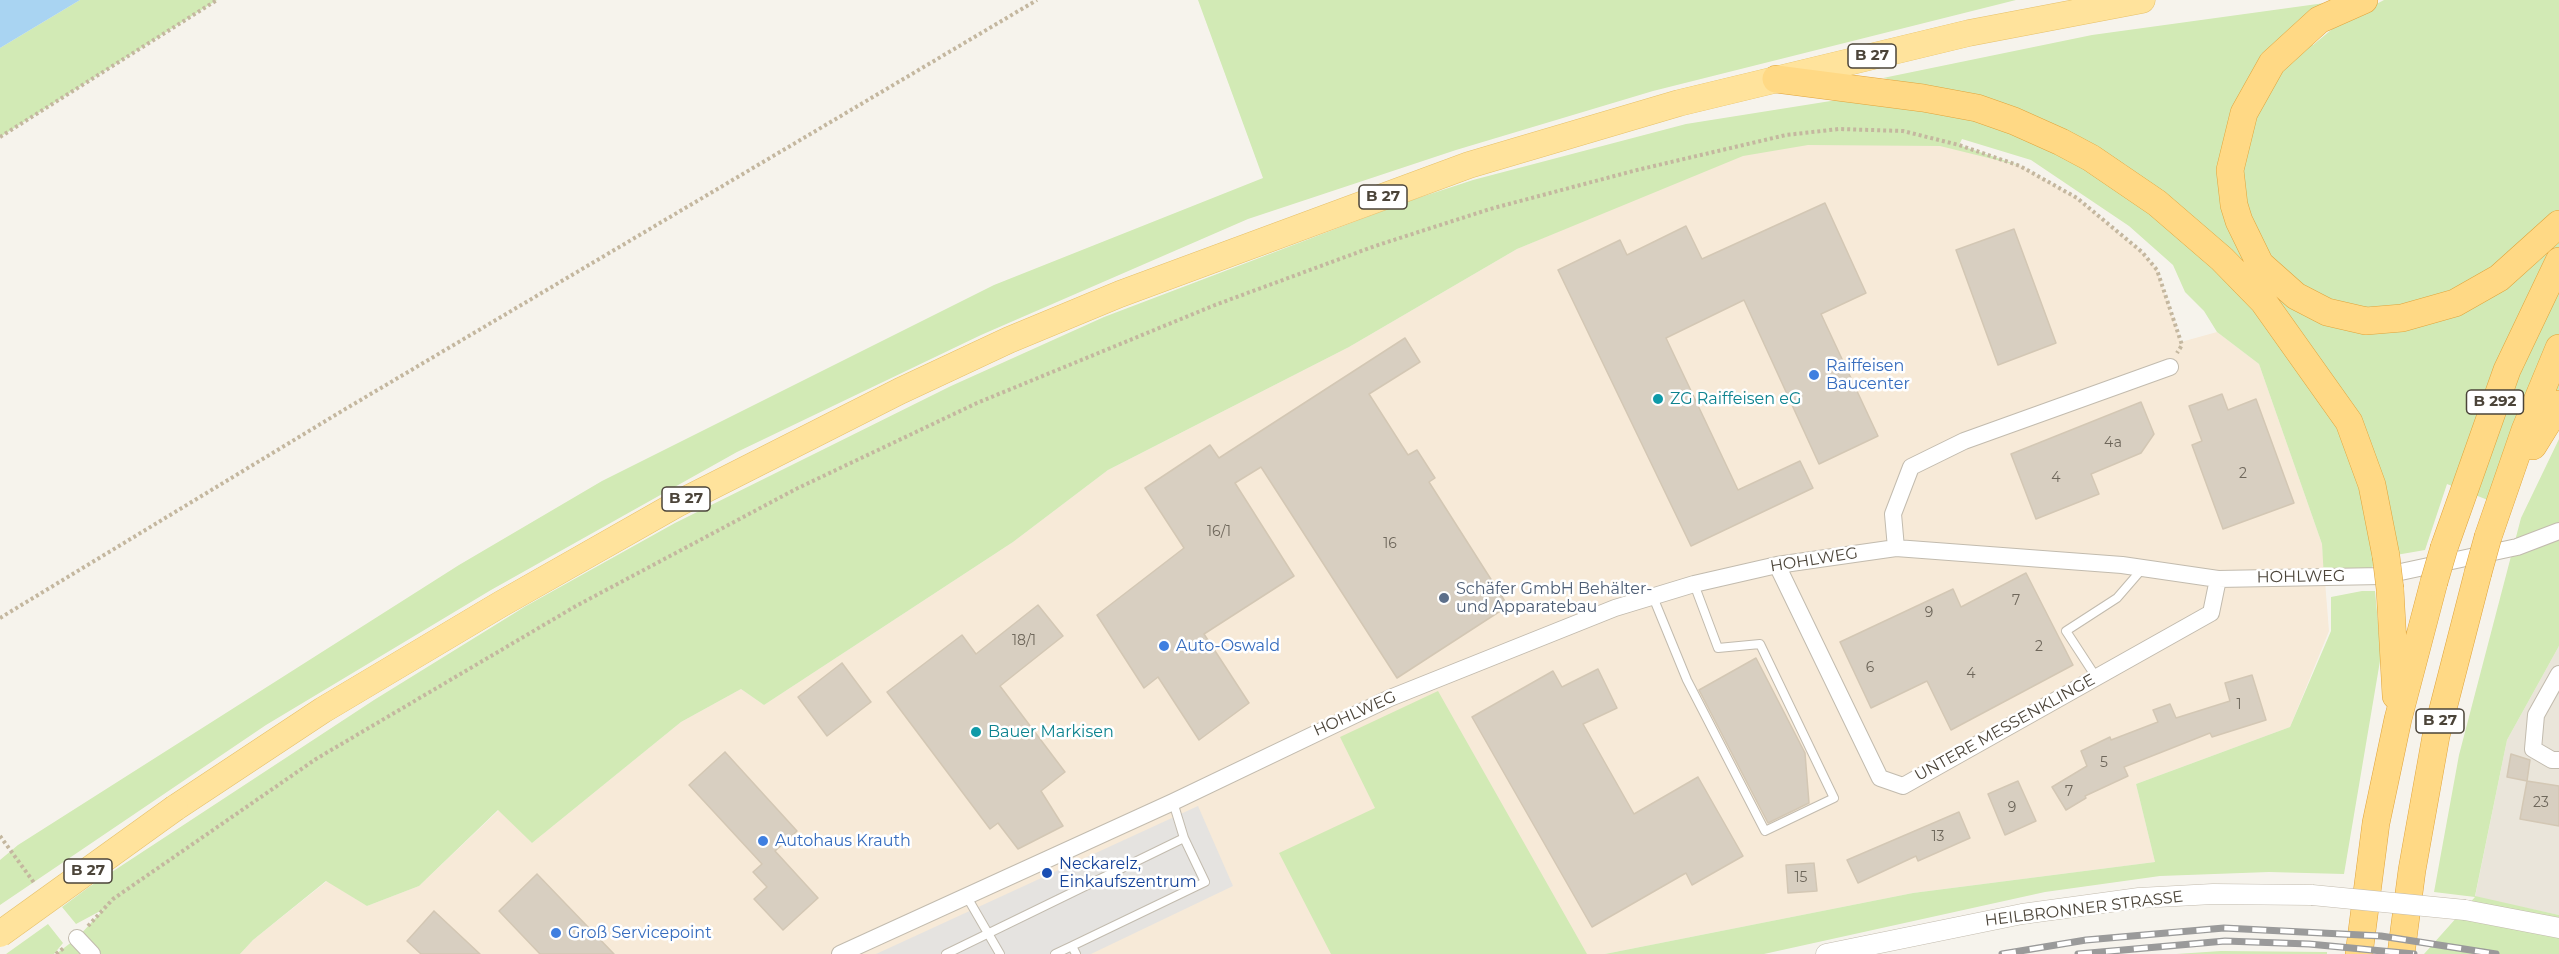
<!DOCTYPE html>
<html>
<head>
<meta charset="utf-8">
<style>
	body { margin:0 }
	canvas { display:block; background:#f6f3ec }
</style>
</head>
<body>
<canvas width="2559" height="954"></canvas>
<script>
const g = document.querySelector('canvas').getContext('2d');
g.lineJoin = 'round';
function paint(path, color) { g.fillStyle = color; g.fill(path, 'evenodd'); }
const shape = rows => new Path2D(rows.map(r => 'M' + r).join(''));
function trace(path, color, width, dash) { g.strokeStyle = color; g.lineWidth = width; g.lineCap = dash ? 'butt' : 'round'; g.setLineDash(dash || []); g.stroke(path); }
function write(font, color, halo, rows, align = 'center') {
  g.font = font + ' Montserrat,sans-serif'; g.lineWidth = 5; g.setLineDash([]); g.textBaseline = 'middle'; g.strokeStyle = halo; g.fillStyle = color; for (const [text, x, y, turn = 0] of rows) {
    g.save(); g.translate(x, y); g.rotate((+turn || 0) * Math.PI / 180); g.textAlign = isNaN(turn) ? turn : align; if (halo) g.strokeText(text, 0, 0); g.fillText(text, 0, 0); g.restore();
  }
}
paint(shape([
	[2559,646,2559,915,2475,897,2507,740]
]), '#eae5da');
paint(shape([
	[1903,131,2021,166,2077,198,2142,252,2157,270,2181,342,2217,332,2259,364,2322,544,2329,631,2290,727,2136,784,2155,862,1913,893,1605,954,240,954,253,940,327,881,367,906,419,886,499,810,532,843,681,722,741,689,764,705,1013,542,1108,470,1349,347,1517,249,1786,135]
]), '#f7ead8');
paint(shape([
	[80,0,217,0,0,137,0,48],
	[1198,0,2016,0,1653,91,1456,150,1248,219,981,335,737,452,491,590,266,725,0,905,0,860,18,845,459,565,602,481,994,285,1263,178],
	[2384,0,2559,0,2559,404,2498,504,2447,484,2425,550,2396,555,2374,565,2364,576,2324,578,2322,544,2259,364,2217,332,2204,311,2185,292,2173,265,2129,226,2031,160,1962,139,1959,145,2021,166,1940,146,1808,145,1743,156,1517,249,1349,347,1108,470,1013,542,764,705,741,689,681,722,532,843,498,810,419,886,367,906,326,881,253,940,240,954,56,954,77,938,104,909,76,924,62,907,89,887,374,700,526,606,675,523,951,386,1104,317,1409,201,1473,180,1686,124,1837,100,1889,94,2054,146,2233,257,2126,165,2063,132,1997,102,1883,78,2092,35,2332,2,2278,40,2230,170,2289,48,2313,45,2337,25],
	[2559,439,2559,646,2507,740,2475,896,2559,915,2559,954,2424,954,2475,897,2434,892,2459,755,2521,518],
	[2362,591,2375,591,2381,655,2344,874,2269,872,2160,876,2045,892,1764,954,1605,954,1913,893,2155,862,2136,784,2290,727,2331,631,2331,597],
	[1438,691,1587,954,1331,954,1279,853,1375,808,1340,737],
	[48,924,63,943,54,954,6,954],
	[2221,951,2327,952,2327,954,2176,954]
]), '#d2eab5');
paint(shape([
	[1198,806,1233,886,1091,954,876,954]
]), '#e5e3e0');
paint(shape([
	[0,0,80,0,0,48]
]), '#a9d4f2');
const building = shape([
	[1825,203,1866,293,1821,314,1878,436,1819,464,1744,300,1666,338,1738,490,1800,461,1813,488,1691,546,1558,270,1620,240,1627,255,1686,226,1702,259,1825,203],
	[2014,229,2056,343,1998,365,1956,250,2014,229],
	[1405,338,1420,362,1369,394,1408,455,1417,450,1435,478,1429,482,1508,606,1397,678,1261,467,1235,483,1294,576,1204,634,1249,703,1199,740,1158,677,1144,688,1097,615,1184,548,1145,488,1210,445,1219,458,1405,338],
	[2222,394,2228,410,2256,399,2294,503,2223,529,2192,445,2202,441,2189,406,2222,394],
	[2141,402,2154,434,2141,453,2091,474,2099,494,2036,519,2011,454,2141,402],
	[2026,573,2073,665,1951,730,1927,681,1871,708,1840,642,1953,589,1961,607,2026,573],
	[1038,605,1063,636,1000,686,1065,772,1041,791,1063,826,1018,849,998,823,990,829,887,692,962,635,976,654,1038,605],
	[1756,658,1805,753,1809,803,1768,823,1699,690,1756,658],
	[842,663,871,702,827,736,798,697,842,663],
	[1598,669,1617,708,1583,724,1634,814,1698,777,1743,856,1692,885,1686,873,1592,927,1472,717,1553,671,1562,687,1598,669],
	[2252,675,2266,720,2212,737,2210,733,2124,767,2128,776,2085,796,2086,798,2066,810,2052,787,2087,766,2081,751,2110,737,2111,740,2158,722,2153,710,2170,704,2176,718,2230,701,2225,683,2252,675],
	[725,752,797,831,775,851,818,898,783,930,754,899,767,887,753,872,762,864,689,785,725,752],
	[2511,754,2530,760,2527,781,2507,777,2511,754],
	[2018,781,2036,821,2005,835,1988,794,2018,781],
	[2527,781,2559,786,2559,826,2520,819,2527,781],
	[1959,812,1970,838,1918,861,1916,856,1858,883,1847,860,1959,812],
	[1814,863,1817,891,1788,893,1786,865,1814,863],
	[537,874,614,954,540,954,499,911,537,874],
	[434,911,480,954,421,954,407,941,434,911]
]);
paint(building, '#d8cfc1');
trace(building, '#d3c7b4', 1.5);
const service = shape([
	[1653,597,1687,680,1765,831,1834,798,1760,644,1718,648,1694,584],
	[2096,677,2066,631,2117,598,2143,568],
	[1173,802,1184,838],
	[967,897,1000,954],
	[946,954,1184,838,1205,882,1072,946,1076,954],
	[1055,954,1072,946]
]);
const minor = shape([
	[1896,548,1893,514,1911,467,1964,441,2170,367],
	[1777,565,1880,778,1903,786,2211,613,2218,579],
	[2559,674,2536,715,2533,749,2552,760,2559,760],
	[77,938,92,954],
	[840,954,1173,802,1390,698,1615,608,1694,584,1777,565,1896,548,2122,565,2218,579,2382,576,2517,547,2559,531]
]);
const tertiary = shape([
	[2465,910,2559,928],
	[1826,954,2022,914,2139,898,2213,894,2312,895]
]);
const primary = shape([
	[175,808,323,710,501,604,677,504,900,391,1009,340,1120,294,1469,165,1679,103,1969,33,2142,0]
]);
const trunk = shape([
	[2364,0,2319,20,2272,63,2244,113,2230,170,2234,205,2239,221,2260,264,2296,296,2327,312,2366,321,2402,318,2455,303,2499,278,2559,224],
	[1776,79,1923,98,1977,108,2014,121,2061,142,2091,158,2157,203,2222,259,2263,301,2349,422,2372,485,2386,556],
	[2533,446,2559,404],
	[2488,537,2525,430,2559,348],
	[2444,548,2507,370,2559,261],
	[2390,589,2396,696],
	[2359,954,2376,823,2398,719,2434,582],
	[2401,954,2412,870,2436,736,2478,573]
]);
trace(service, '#c2bbae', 10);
trace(minor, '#c2bbae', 18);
trace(tertiary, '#c2bbae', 21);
trace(primary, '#e6c16a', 27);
trace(trunk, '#e0a43c', 28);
trace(shape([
	[0,137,217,0],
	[0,618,342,411,1037,0],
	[0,836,35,884],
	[88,926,113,899,316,759,576,606,796,489,977,403,1215,305,1375,246,1490,209,1637,170,1786,135,1839,129,1903,131,1959,145,2020,166,2077,198,2142,252,2157,270,2182,345,2177,353],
	[56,954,65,947]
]), '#c4b79f', 4, [3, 3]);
trace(service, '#fff', 8);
trace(minor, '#fff', 16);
trace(tertiary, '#fff', 20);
trace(primary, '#ffe39c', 26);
trace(trunk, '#ffd985', 27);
const rail = shape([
	[2002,954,2086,940,2224,928,2381,936,2496,954],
	[2078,954,2225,941,2309,944,2414,954]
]);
trace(rail, '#9a9a9a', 7);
trace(rail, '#fff', 4.5, [14]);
const tertiaryBridge = shape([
	[2312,895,2465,910]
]);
const primaryBridge = shape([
	[0,934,175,808]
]);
const trunkBridge = shape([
	[2386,556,2390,589],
	[2478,573,2488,537],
	[2434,582,2444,548]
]);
trace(tertiaryBridge, '#c2bbae', 21, []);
trace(primaryBridge, '#e6c16a', 27, []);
trace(trunkBridge, '#e0a43c', 28, []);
trace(tertiaryBridge, '#fff', 20);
trace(primaryBridge, '#ffe39c', 26);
trace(trunkBridge, '#ffd985', 27);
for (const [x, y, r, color] of [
	[1814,375,6,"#3f7fe0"],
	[1658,399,6,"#0f9aa8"],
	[1444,598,6,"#5c6f8a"],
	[1164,646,6,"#3f7fe0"],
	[976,732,6,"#0f9aa8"],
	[763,841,6,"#3f7fe0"],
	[1047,873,6,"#1a4fb4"],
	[556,933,6,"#3f7fe0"]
]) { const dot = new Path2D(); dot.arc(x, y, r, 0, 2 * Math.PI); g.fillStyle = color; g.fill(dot); trace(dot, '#fff', 2); }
write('14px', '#6e675b', null, [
	["4a",2113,443],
	["2",2243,474],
	["4",2056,478],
	["16/1",1219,532],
	["16",1390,544],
	["7",2016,601],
	["9",1929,613],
	["18/1",1024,641],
	["2",2039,647],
	["6",1870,668],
	["4",1971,674],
	["1",2239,705],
	["5",2104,763],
	["7",2069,792],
	["23",2541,803],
	["9",2012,808],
	["13",1938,837],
	["15",1801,878]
]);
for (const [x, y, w] of [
	[1872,56,48],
	[1383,197,48],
	[2495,402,57],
	[686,499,48],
	[2440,721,48],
	[88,871,48]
]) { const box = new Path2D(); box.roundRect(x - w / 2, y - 12, w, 24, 4.5); g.fillStyle = '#fff'; g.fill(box); trace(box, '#4b4439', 1.5); }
write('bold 15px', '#4b4439', null, [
	["B 27",1872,56],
	["B 27",1383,197],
	["B 292",2495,402],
	["B 27",686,499],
	["B 27",2440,721],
	["B 27",88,871]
]);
write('16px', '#366cbe', '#fff', [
	["Raiffeisen",1826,366],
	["Baucenter",1826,384],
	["Auto-Oswald",1176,646],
	["Autohaus Krauth",775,841],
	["Groß Servicepoint",568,933]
], 'left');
write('16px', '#0d838f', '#fff', [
	["ZG Raiffeisen eG",1670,399],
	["Bauer Markisen",988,732]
], 'left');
write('16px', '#4b4439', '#fff', [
	["HOHLWEG",1814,560,-9],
	["HOHLWEG",2301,577,-1],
	["HOHLWEG",1355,714,-24],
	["UNTERE MESSENKLINGE",2005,728,-29],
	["HEILBRONNER STRASSE",2084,909,-7]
]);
write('16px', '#4e5e75', '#fff', [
	["Schäfer GmbH Behälter-",1456,589],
	["und Apparatebau",1456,607]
], 'left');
write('16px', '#164399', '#fff', [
	["Neckarelz,",1059,864],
	["Einkaufszentrum",1059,882]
], 'left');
</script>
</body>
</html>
